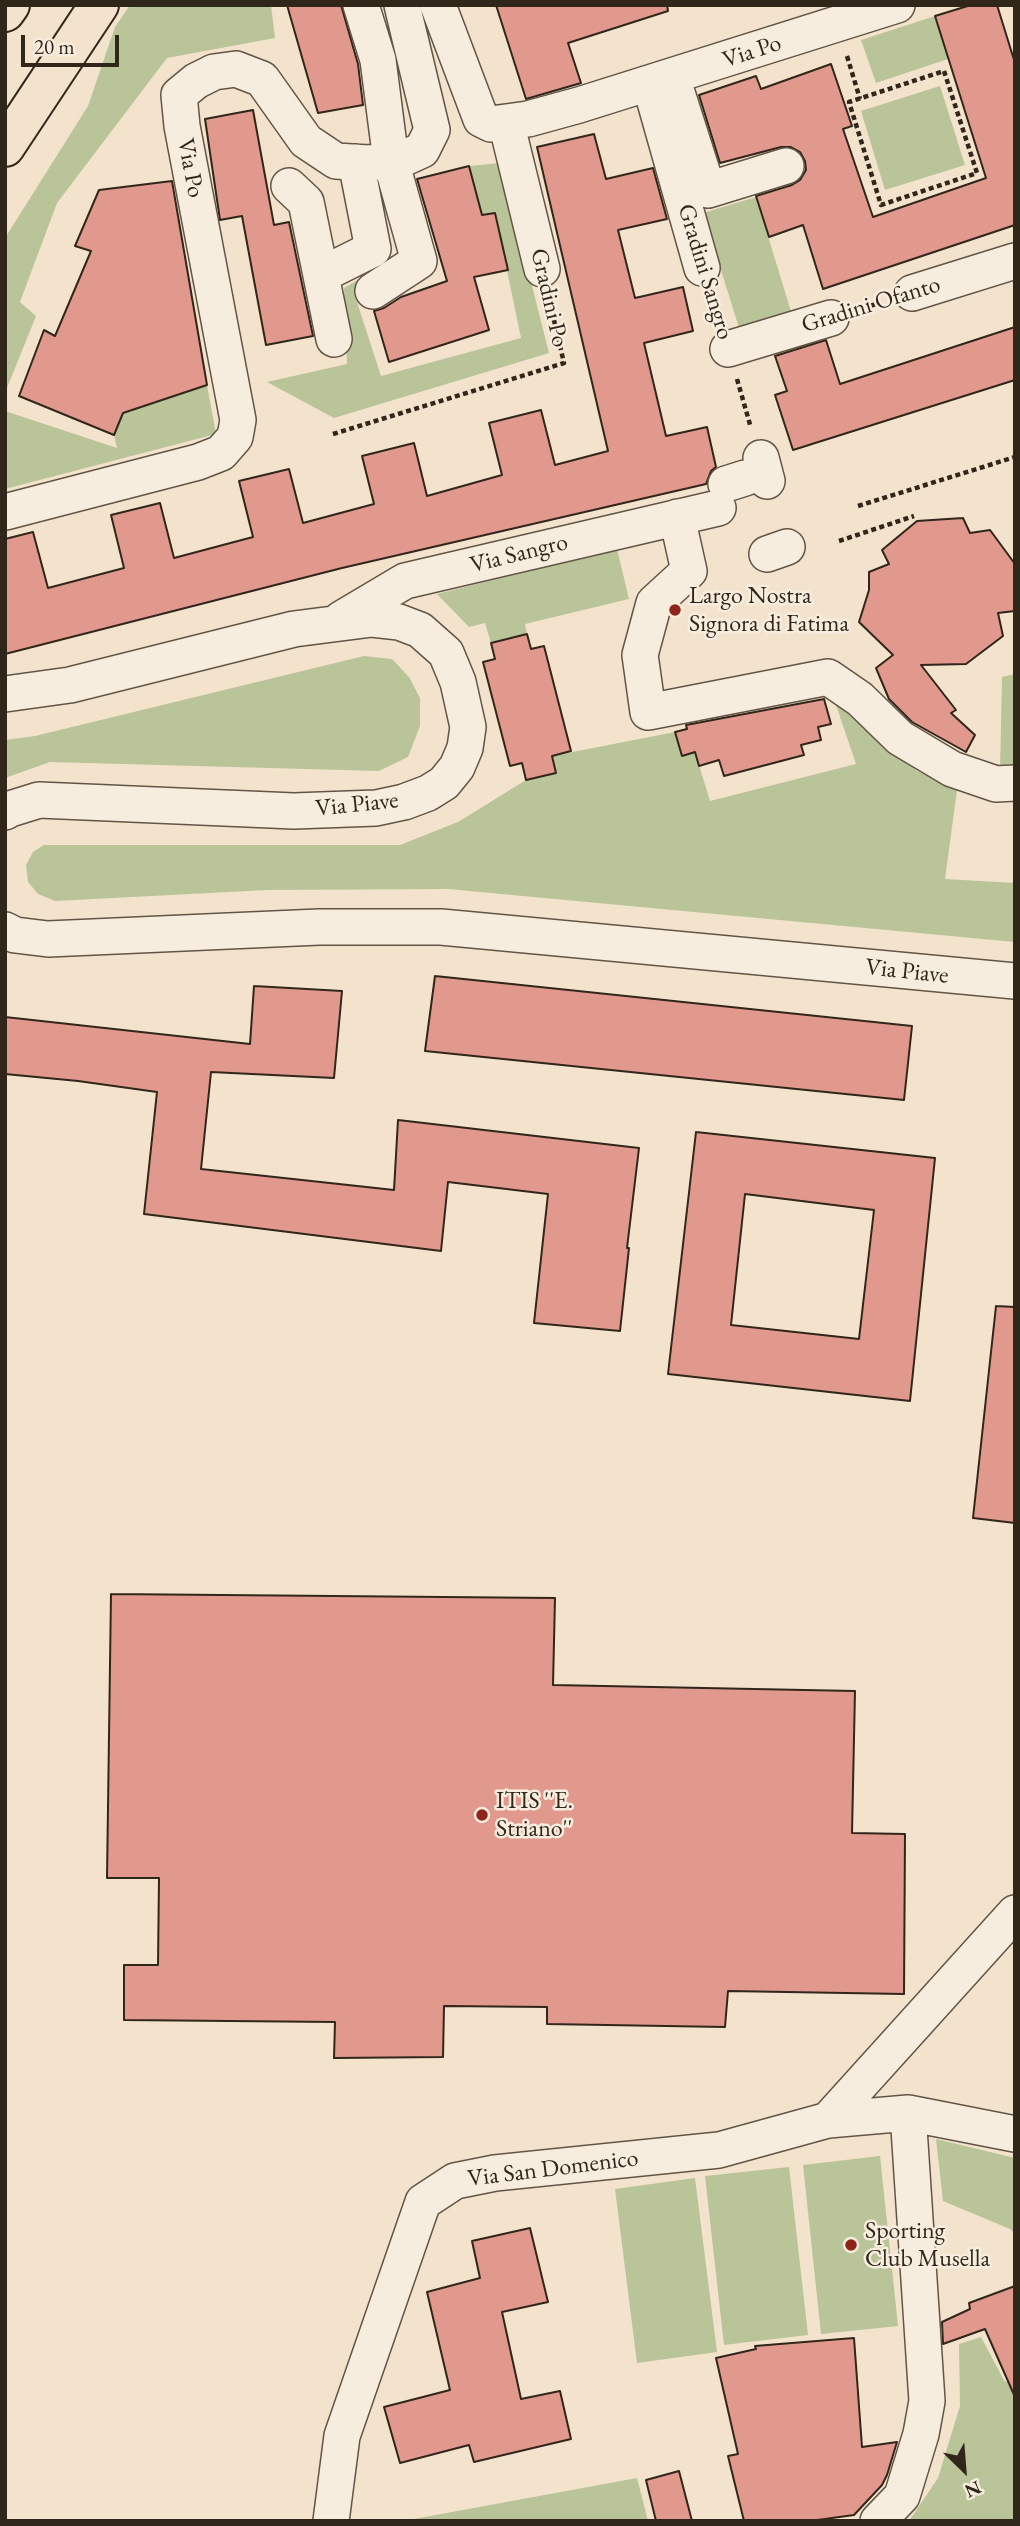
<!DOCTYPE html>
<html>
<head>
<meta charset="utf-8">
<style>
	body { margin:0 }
	#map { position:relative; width:1020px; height:2526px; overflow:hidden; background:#f3e3cc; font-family:"EB Garamond",serif }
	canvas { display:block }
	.frame { position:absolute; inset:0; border:7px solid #31261a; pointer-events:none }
	.north { position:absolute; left:929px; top:2435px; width:70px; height:70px; -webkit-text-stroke:5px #f7edde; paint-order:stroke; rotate:155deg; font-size:19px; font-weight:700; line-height:28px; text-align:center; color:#31261a }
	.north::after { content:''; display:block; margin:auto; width:24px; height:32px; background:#31261a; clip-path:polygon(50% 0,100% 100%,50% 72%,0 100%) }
	.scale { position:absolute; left:21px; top:35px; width:98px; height:32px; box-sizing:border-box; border:4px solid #31261a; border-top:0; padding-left:9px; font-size:21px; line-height:24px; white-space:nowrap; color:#31261a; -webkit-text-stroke:5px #f7edde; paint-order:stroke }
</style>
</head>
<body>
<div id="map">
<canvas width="1020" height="2526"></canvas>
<div class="frame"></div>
<div class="north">N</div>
<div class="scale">20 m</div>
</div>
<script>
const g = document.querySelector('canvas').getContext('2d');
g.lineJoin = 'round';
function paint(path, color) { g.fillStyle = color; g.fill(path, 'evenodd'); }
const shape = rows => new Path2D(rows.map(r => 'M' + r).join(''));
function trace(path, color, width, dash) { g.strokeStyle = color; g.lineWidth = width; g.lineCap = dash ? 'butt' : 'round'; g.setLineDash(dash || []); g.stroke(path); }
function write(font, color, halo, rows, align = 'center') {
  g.font = font + ' "EB Garamond",serif'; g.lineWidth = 5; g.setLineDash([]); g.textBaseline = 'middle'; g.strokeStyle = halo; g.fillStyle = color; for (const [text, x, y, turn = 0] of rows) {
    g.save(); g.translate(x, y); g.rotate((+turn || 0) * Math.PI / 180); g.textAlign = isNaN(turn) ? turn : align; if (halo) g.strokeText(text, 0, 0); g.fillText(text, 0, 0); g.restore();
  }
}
paint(shape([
	[130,5,271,5,275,38,167,58,57,203,20,302,36,316,5,393,5,238,88,106,115,27],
	[935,16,948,59,876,83,861,40],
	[940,86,965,165,885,190,861,111],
	[501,163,549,353,334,418,267,382,347,364,344,288,366,275,356,299,381,376,521,338,495,213,482,215,469,166],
	[756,197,793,318,741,334,703,213],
	[207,385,216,434,5,489,5,411,117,448,114,435,123,413],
	[617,549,629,599,525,624,527,634,491,643,485,623,469,627,437,594],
	[364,656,392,659,409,677,420,698,420,726,408,757,379,771,50,762,5,778,5,740,35,736],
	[1015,674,1015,766,1000,771,1002,677],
	[835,702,917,771,957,790,945,879,1015,883,1015,942,448,889,267,890,55,901,38,894,28,882,26,865,33,852,44,845,400,845,458,822,526,780,556,773,552,756,675,732,682,755,695,752,710,801,856,764],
	[936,2139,1015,2158,1015,2234,1010,2229,943,2201],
	[880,2156,898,2326,821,2334,803,2165],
	[789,2167,808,2335,724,2345,705,2176],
	[695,2178,717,2352,637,2363,615,2189],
	[981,2337,1005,2382,1015,2378,1015,2521,909,2521,938,2478,960,2406,959,2344],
	[637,2478,648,2521,403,2521]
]), '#b9c499');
const building = shape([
	[287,5,341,5,358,64,363,105,318,113,287,5],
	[496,5,667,5,668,11,568,43,581,83,526,99,496,5],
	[971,5,997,5,1015,63,1015,225,823,289,803,225,769,237,756,196,792,185,800,180,806,170,805,161,800,152,791,147,781,147,720,163,699,95,756,76,761,89,831,64,852,126,843,129,873,217,986,178,935,16,971,5],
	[253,110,274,225,289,222,313,336,266,345,242,216,220,220,205,119,253,110],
	[594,134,606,179,653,168,667,219,618,230,635,298,683,287,693,331,644,343,666,436,707,427,716,467,711,471,706,484,342,568,5,654,5,539,33,532,48,588,124,568,111,515,160,503,174,558,253,537,239,481,289,469,303,523,374,504,362,456,414,443,427,496,502,475,489,423,541,410,555,465,608,451,537,147,594,134],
	[469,166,482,215,495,213,508,270,474,277,489,330,389,362,374,311,384,308,401,297,447,281,417,179,469,166],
	[172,181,207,385,123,413,114,435,19,396,44,330,55,336,91,251,75,246,99,190,172,181],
	[1015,327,1015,380,793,450,775,395,787,391,775,356,826,340,840,384,1015,327],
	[963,518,970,533,990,530,1015,564,1015,611,998,613,1003,636,966,664,921,665,956,710,951,713,975,735,966,752,912,722,889,699,876,668,893,655,859,622,869,590,869,572,889,564,882,550,917,521,963,518],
	[527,634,531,649,544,646,571,751,552,756,556,773,526,780,522,763,510,766,483,662,495,659,491,643,527,634],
	[824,699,831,724,818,727,821,740,801,745,804,755,724,776,719,760,699,766,695,752,682,756,675,732,687,729,686,725,824,699],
	[435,976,912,1026,904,1100,425,1051,435,976],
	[254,986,342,991,334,1078,211,1072,201,1169,394,1190,398,1120,639,1148,627,1248,629,1248,620,1331,534,1323,548,1194,448,1182,441,1251,144,1214,157,1092,78,1081,5,1074,5,1017,250,1044,254,986],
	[696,1132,935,1158,910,1401,668,1374,696,1132],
	[745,1194,874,1210,859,1339,731,1325,745,1194],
	[996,1306,1015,1307,1015,1523,973,1518,996,1306],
	[111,1594,555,1598,553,1685,855,1691,852,1833,905,1834,904,1994,728,1991,725,2027,547,2024,547,2007,444,2006,443,2057,334,2058,335,2022,124,2020,124,1965,158,1965,159,1878,107,1878,111,1594],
	[530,2228,548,2302,502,2312,521,2399,560,2391,571,2439,474,2462,469,2445,400,2463,384,2407,450,2390,427,2292,480,2278,472,2241,530,2228],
	[1015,2286,1015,2397,985,2329,943,2344,942,2322,970,2309,969,2303,1015,2286],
	[854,2338,862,2447,897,2442,887,2475,882,2485,854,2515,810,2521,744,2521,728,2456,738,2454,716,2358,756,2349,755,2346,854,2338],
	[679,2471,692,2521,656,2521,646,2480,679,2471]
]);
paint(building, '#e1998e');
trace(building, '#31261a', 2);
const minor = shape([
	[361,5,378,60,391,161,419,261,373,291],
	[438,5,481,119,491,124,528,119,579,105,897,5],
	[672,77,708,190,786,166],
	[650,84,702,268],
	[506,122,542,269],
	[289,186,306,202,334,339],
	[321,275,373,249,356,162],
	[912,293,1015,261],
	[728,349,831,318],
	[761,458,767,481],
	[726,484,745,478],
	[5,512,198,462,221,453,235,437,238,420,182,126,179,95,196,81,214,72,236,69,262,79,306,141,336,161,368,163,400,160,422,150,432,130,402,5],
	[677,517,689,571,654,603,640,655,648,712,828,677,860,699,900,738,952,769,996,784,1015,783],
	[767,554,787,547],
	[341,619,405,581,718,508],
	[5,694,70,685,294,629,372,619,399,622,420,630,446,653,458,682,468,727,465,748,457,767,444,783,428,793,404,802,376,808,294,811,39,800,10,809,5,812],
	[5,930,15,935,48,939,319,927,441,927,1015,981],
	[828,2120,1015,1913],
	[331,2521,342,2436,423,2202,455,2181,495,2173,719,2150,828,2120,908,2113,1015,2134],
	[878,2521,902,2496,921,2434,927,2401,908,2113]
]);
const highway = shape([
	[5,12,10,5],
	[5,147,99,5]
]);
trace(minor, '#625546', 38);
trace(highway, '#31261a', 42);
trace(shape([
	[847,56,860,99],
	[944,71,977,173,881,205,849,102,944,71],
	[712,299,718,317],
	[862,308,880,303],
	[737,379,751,428],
	[333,434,564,363,549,299],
	[858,506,1015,457],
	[839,541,914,516]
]), '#31261a', 4.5, [5, 3.5]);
trace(minor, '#f7edde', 35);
trace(highway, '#f3e3cc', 38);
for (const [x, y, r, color] of [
	[675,610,7,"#8f2418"],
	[482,1815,7,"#8f2418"],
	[851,2245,7,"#8f2418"]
]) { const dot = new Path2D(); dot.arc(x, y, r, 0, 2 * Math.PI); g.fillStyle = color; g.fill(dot); trace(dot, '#f7edde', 2.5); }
write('24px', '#31261a', '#f7edde', [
	["Via Po",752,52,-18],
	["Via Po",190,168,79],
	["Gradini Sangro",705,272,73],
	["Gradini Po",549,298,77],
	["Gradini Ofanto",871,305,-17],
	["Via Sangro",519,554,-14],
	["Via Piave",357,805,-6],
	["Via Piave",907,972,6],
	["Via San Domenico",553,2169,-7]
]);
write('24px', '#31261a', '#f7edde', [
	["Largo Nostra",689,596],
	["Signora di Fatima",689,624],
	["ITIS ''E.",496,1801],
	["Striano''",496,1829],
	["Sporting",865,2231],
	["Club Musella",865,2259]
], 'left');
</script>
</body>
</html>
